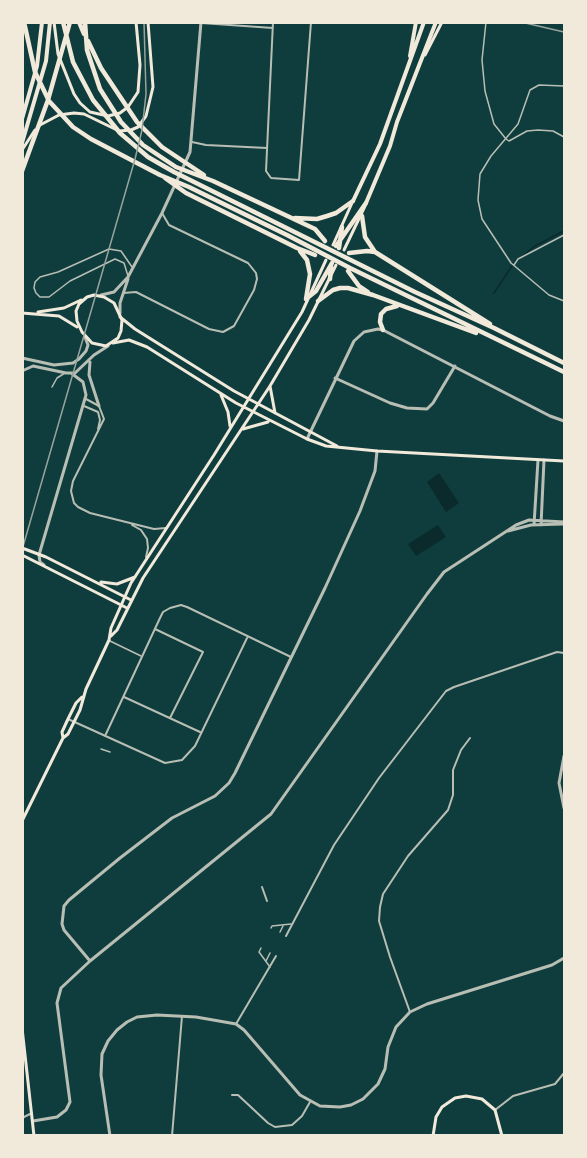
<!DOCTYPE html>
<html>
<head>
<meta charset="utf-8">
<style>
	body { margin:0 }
	#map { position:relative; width:587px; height:1158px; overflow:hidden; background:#0f3d3e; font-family:"Exo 2",sans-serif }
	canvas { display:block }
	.frame { position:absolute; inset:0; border:24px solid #f1e9da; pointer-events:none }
</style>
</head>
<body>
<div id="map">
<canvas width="587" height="1158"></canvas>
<div class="frame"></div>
</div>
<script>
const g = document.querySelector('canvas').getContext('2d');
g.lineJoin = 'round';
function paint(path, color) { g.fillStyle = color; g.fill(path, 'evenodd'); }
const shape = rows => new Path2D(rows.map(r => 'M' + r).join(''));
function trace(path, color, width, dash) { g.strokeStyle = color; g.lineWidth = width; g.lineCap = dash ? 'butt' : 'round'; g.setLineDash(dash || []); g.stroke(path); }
paint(shape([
	[439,473,459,503,446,512,427,482],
	[438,525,446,537,416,556,408,544]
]), '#0a2a2b');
trace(shape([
	[515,262,535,246,564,231],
	[494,293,512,266]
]), '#0a2a2b', 1.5);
trace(shape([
	[128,276,124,263,115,259,70,281,49,297,40,297,36,293,34,288,35,282,40,277,58,272,109,249,121,251,132,267],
	[52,387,57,378,65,373],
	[271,928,272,926,291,924],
	[280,932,283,926],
	[261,948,259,952,270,967],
	[266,961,270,953]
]), '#b8beb3', 1.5);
trace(shape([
	[486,22,482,60,485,91,494,124,506,139],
	[564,86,539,85,530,90,518,124,491,156,480,174,478,200,482,219,511,263,549,295,564,301],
	[506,139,509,141,527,131,538,130,553,131,564,137],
	[514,265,518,259,564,235],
	[110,641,141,656],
	[101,749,110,752]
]), '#b8beb3', 1.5);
trace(shape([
	[273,22,266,171,271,178,299,180,311,22],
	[201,23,273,28],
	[192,142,206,145,267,148],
	[123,293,136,292,209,329,223,332,234,326,254,290,257,279,256,273,248,263,169,225,162,213],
	[86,399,99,406,104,419,73,481,71,491,74,503,78,507,90,513,154,529,166,528],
	[84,406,98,412,100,420,98,429],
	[132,525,141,530,147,539,148,548,146,557],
	[155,629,203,652,170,718],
	[124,697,200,732],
	[68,719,165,763,182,760,195,746,247,638],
	[105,736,160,618,163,612,170,608,181,605,187,607,291,657],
	[262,887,267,901],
	[286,936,334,845,379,778,446,691,454,687,557,652,564,653],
	[410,1012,390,957,379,921,380,907,383,894,408,856,448,810,453,795,453,770,461,750,470,738],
	[236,1024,276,956],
	[232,1095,238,1095,268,1123,275,1127,292,1125,302,1116,310,1102],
	[495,1110,513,1096,555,1084,564,1073],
	[22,1118,32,1113],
	[172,1136,182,1016]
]), '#b8beb3', 2);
trace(shape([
	[101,295,114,292,128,277,162,213,190,152,201,22],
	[120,313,120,303,128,279],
	[22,358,54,365,73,363,79,359,86,351,88,345,85,337],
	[90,362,89,375,99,406],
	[22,371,33,366,66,373,75,373,94,355,108,346],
	[335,378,390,403,407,408,427,409,433,403,455,366],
	[307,439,354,341,364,332,378,329,383,330,550,416,564,421],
	[534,525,538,460],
	[541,525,544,460],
	[508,531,531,525,563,524],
	[44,565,40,562,39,555,86,395,83,382,71,373],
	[564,756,559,783,564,808],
	[90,961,64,930,62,924,64,906,69,900,120,858,172,818,215,796,229,783,235,773,325,588,360,511,375,471,377,451],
	[33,1121,57,1117,66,1110,70,1102,57,1003,61,988,90,961,271,814,427,594,444,572,516,525,529,520,564,522],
	[110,1136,101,1075,102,1054,108,1041,117,1030,127,1022,137,1017,157,1015,196,1017,236,1024,244,1030,300,1095,320,1106,340,1107,351,1105,363,1099,378,1084,385,1069,388,1047,396,1027,410,1012,427,1004,552,965,564,958]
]), '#b8beb3', 3);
trace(shape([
	[54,22,58,54,74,94,80,103,90,112,108,116,120,113,128,107,138,92,140,65,136,22],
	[425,55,442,22],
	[40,125,59,115,74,113,84,114,119,131,131,130,138,127,146,116,153,87,148,22],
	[22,150,35,130],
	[333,245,352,203],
	[344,250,365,206],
	[94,295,104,297,114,303,122,320,121,331,118,338,106,346,92,343,82,332,77,321,76,311,79,304,87,297,94,295],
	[38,312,64,308,81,300],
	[22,313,59,316,77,327],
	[120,317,135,329,234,391,337,446],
	[113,343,129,340,147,347,236,403,307,439,326,446,377,451,564,461],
	[270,386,275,413],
	[221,395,228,412,230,426],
	[243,429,268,422],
	[22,548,46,557,131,600],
	[22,555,127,608],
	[101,582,117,584,135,577],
	[111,636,117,630,143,578,270,386,309,320,336,265],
	[63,738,62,732,68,719,76,703,82,697],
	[22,821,63,738,68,734,80,710,86,689,109,640,111,628,131,583,214,455,302,312,326,260],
	[22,1028,34,1136],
	[433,1136,436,1117,442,1107,455,1098,466,1096,482,1099,495,1110,502,1136]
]), '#f1e9da', 3);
trace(shape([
	[410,56,416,22],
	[22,119,37,66,42,22],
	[22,143,46,61,50,22],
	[353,201,380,144,424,22],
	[366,203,390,146,397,122,436,22]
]), '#f1e9da', 4);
trace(shape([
	[24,22,35,72,49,101,73,127,91,139,160,175,189,187,287,235,350,268,564,372],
	[63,22,73,62,93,100,120,133,148,157,174,172,415,292,494,328,564,363],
	[79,22,84,34],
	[85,22,87,50,100,89,121,122,143,145,176,167,213,181,315,229,325,241],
	[88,41,101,68,137,122,162,147,204,175],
	[22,171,48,100,70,22],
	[165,178,186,193,297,248,315,255],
	[362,216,365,237,375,252,490,324],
	[295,218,317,219,327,216,336,213,353,201],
	[336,246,366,203],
	[339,248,342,227],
	[300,251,307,260,310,274,306,299],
	[349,253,367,251,375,252],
	[348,271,359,286,368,292],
	[330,279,331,266],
	[306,299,316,291,332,263],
	[318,301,333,290,340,288,348,288,373,295,476,333],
	[383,330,380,322,381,314,386,309,397,306]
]), '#f1e9da', 4.5);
trace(shape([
	[521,22,564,32],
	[22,550,135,159,142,130,146,94,144,22]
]), '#97a49c', 1.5);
</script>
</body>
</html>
